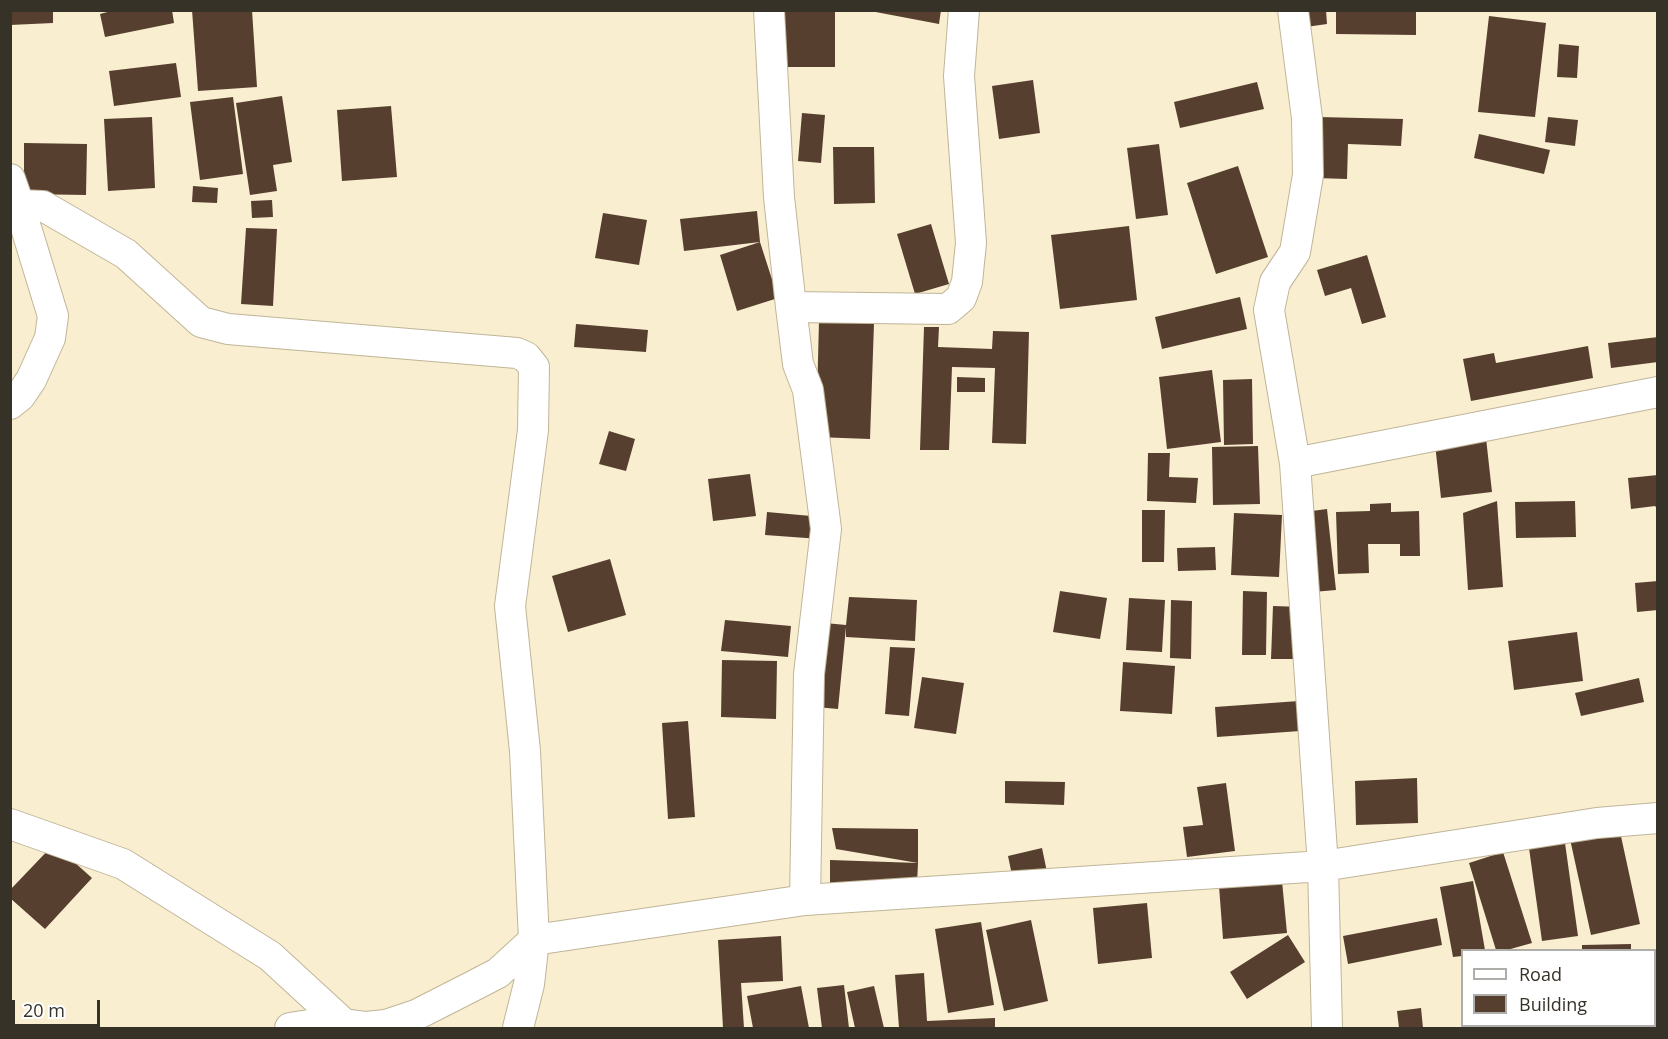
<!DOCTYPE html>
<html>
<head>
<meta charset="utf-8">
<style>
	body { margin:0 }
	#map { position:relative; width:1668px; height:1039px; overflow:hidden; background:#f9eed0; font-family:"Open Sans",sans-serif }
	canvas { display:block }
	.frame { position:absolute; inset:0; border:12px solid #373227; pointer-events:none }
	.legend { position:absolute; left:1461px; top:949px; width:195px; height:78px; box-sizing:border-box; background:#fff; border:2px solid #afada9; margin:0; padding:8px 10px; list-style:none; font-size:18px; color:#373227 }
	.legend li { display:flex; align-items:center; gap:12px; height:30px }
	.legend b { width:30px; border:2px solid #afada9 }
	.scale { position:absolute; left:12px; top:1000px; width:88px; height:27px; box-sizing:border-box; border:3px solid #373227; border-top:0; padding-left:8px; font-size:18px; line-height:21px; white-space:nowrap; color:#373227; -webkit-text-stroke:4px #fff; paint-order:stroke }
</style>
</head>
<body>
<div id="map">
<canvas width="1668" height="1039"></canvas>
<div class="frame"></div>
<ul class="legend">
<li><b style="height:8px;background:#fff"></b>Road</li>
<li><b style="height:16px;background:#573f30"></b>Building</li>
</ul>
<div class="scale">20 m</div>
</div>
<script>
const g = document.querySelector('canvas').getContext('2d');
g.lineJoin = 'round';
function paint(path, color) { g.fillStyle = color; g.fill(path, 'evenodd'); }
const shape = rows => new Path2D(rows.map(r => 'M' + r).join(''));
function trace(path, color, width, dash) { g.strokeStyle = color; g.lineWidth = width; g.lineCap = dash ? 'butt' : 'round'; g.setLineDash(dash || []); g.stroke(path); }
paint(shape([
	[10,10,53,10,53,23,10,25],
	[115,10,172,10,174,23,105,37,100,14],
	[192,10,252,10,257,87,198,91],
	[783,10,835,10,835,67,782,67],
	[865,10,941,10,939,24],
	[1297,10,1326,10,1327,24,1299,28],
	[1336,10,1416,10,1416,35,1336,34],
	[1489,16,1546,23,1535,117,1478,112],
	[1559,44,1579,46,1577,78,1557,77],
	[176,63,181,97,114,106,109,71],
	[1033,80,1040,133,999,139,992,86],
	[1257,82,1264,109,1180,128,1174,102],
	[282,96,292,162,273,165,277,191,250,195,236,103],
	[233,97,243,174,200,180,190,102],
	[391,106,397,177,342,181,337,110],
	[802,113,825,115,821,163,798,161],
	[152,117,155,188,108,191,104,119],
	[1318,117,1403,119,1401,146,1348,144,1347,179,1316,178],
	[1548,117,1578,120,1575,146,1545,142],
	[1479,134,1550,150,1544,174,1474,158],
	[24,143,87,144,86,195,24,194],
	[1159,144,1168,215,1136,219,1127,148],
	[833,147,874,147,875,203,834,204],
	[1238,166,1268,257,1216,274,1187,183],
	[193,186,218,188,217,203,192,202],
	[272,200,273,217,252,218,251,201],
	[757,211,760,242,778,298,737,311,720,255,760,242,684,251,680,219],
	[603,213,647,220,639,265,595,258],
	[931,224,949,284,915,294,897,234],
	[1129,226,1137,300,1060,309,1051,235],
	[246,228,277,229,273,306,241,304],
	[1367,255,1386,317,1362,324,1351,288,1325,296,1317,270],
	[1240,297,1247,329,1162,349,1155,317],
	[819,321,874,323,870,439,816,437],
	[576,324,648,330,646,352,574,347],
	[924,327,939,327,938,347,992,349,993,331,1029,332,1026,444,992,443,995,368,952,367,949,450,920,450],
	[1658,337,1658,362,1611,368,1608,343],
	[1588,346,1593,378,1471,401,1463,359,1494,353,1496,363],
	[1212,370,1221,442,1167,449,1159,377],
	[957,377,985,378,985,392,957,392],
	[1252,379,1253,444,1224,445,1223,380],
	[609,431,635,439,626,471,599,464],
	[1486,438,1492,492,1441,498,1435,444],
	[1258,446,1260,504,1213,505,1212,447],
	[1148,453,1170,453,1169,477,1198,478,1196,503,1147,501],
	[750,474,756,516,713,521,708,479],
	[1658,475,1658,510,1655,506,1631,509,1628,478],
	[1497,501,1503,587,1468,590,1463,513],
	[1575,501,1576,537,1516,538,1515,502],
	[1391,503,1391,512,1419,511,1420,556,1400,556,1400,544,1368,544,1369,573,1338,574,1336,512,1370,511,1370,504],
	[1327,509,1336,590,1313,592,1304,512],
	[1142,510,1165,510,1164,562,1142,562],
	[767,512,822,517,820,539,765,535],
	[1234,513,1282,515,1279,577,1231,575],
	[1215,547,1216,570,1178,571,1177,548],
	[610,559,626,615,568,632,552,576],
	[1658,581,1658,610,1637,612,1635,583],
	[1060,591,1107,598,1100,639,1053,632],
	[1243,591,1267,592,1266,655,1242,655],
	[849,597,917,600,915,641,846,637,846,627,838,709,816,707,825,623,846,625],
	[1129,598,1165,600,1162,652,1126,650],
	[1171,600,1192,601,1191,659,1170,658],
	[1273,606,1303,607,1301,659,1271,659],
	[725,620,791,626,788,657,721,651],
	[1577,632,1583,681,1514,690,1508,641],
	[890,647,915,648,909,716,885,714],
	[722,660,777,661,776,719,721,717],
	[1123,662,1175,666,1172,714,1120,711],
	[922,677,964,683,956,734,914,728],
	[1639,678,1644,702,1581,716,1575,693],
	[1299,701,1300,731,1217,737,1215,707],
	[688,721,695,817,668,819,662,723],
	[1417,778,1418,823,1356,825,1355,781],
	[1005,781,1065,782,1064,805,1005,803],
	[1226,783,1235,851,1187,857,1183,827,1203,825,1197,787],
	[1619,827,1640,924,1591,935,1570,839],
	[832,828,918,829,918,863,836,849],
	[1565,843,1578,936,1542,941,1529,848],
	[54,844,92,878,45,929,10,898,10,890],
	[1042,848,1047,872,1013,880,1008,856],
	[1503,852,1532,943,1507,950,1496,950,1469,863],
	[830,860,918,863,917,885,830,883],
	[1282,881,1287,933,1223,939,1219,886],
	[1473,881,1485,950,1462,950,1462,956,1453,957,1440,887],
	[1147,903,1152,958,1098,964,1093,908],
	[1437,918,1442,945,1348,964,1343,936],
	[1031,920,1048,1001,1004,1011,986,930],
	[981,922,994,1005,948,1013,935,929],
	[1288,935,1305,962,1247,999,1230,972],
	[781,936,783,981,741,983,744,1028,723,1028,718,940],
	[1631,944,1631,950,1582,950,1582,945],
	[924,973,927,1021,995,1018,995,1028,899,1028,895,975],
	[844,985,849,1028,822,1028,817,988],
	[801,986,809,1028,753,1028,747,996],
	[874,986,884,1028,855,1028,847,992],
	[1421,1008,1423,1028,1399,1028,1397,1011]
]), '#573f30');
const street = shape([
	[769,10,779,197,791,307,798,364,808,390,826,529,809,674,805,900],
	[1293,10,1307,118,1308,175,1295,252,1275,282,1269,310,1295,463,1323,866,1597,823,1658,818],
	[10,179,19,205,43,206,126,254,201,322,228,329,517,353,526,357,534,367,533,430,510,606,525,751,534,940,529,984,518,1028],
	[791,307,948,309,961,298,967,282,971,243,959,76,964,10],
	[10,404,20,396,31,380,50,338,53,316,19,205],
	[1295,463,1658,392],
	[10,824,123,864,270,956,344,1024,366,1027,386,1025,416,1015,471,987,498,973,534,940,805,900,1323,866,1327,1028],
	[290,1028,315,1024,344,1024,352,1028]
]);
trace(street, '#c0b598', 32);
trace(street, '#fff', 30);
</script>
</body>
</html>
